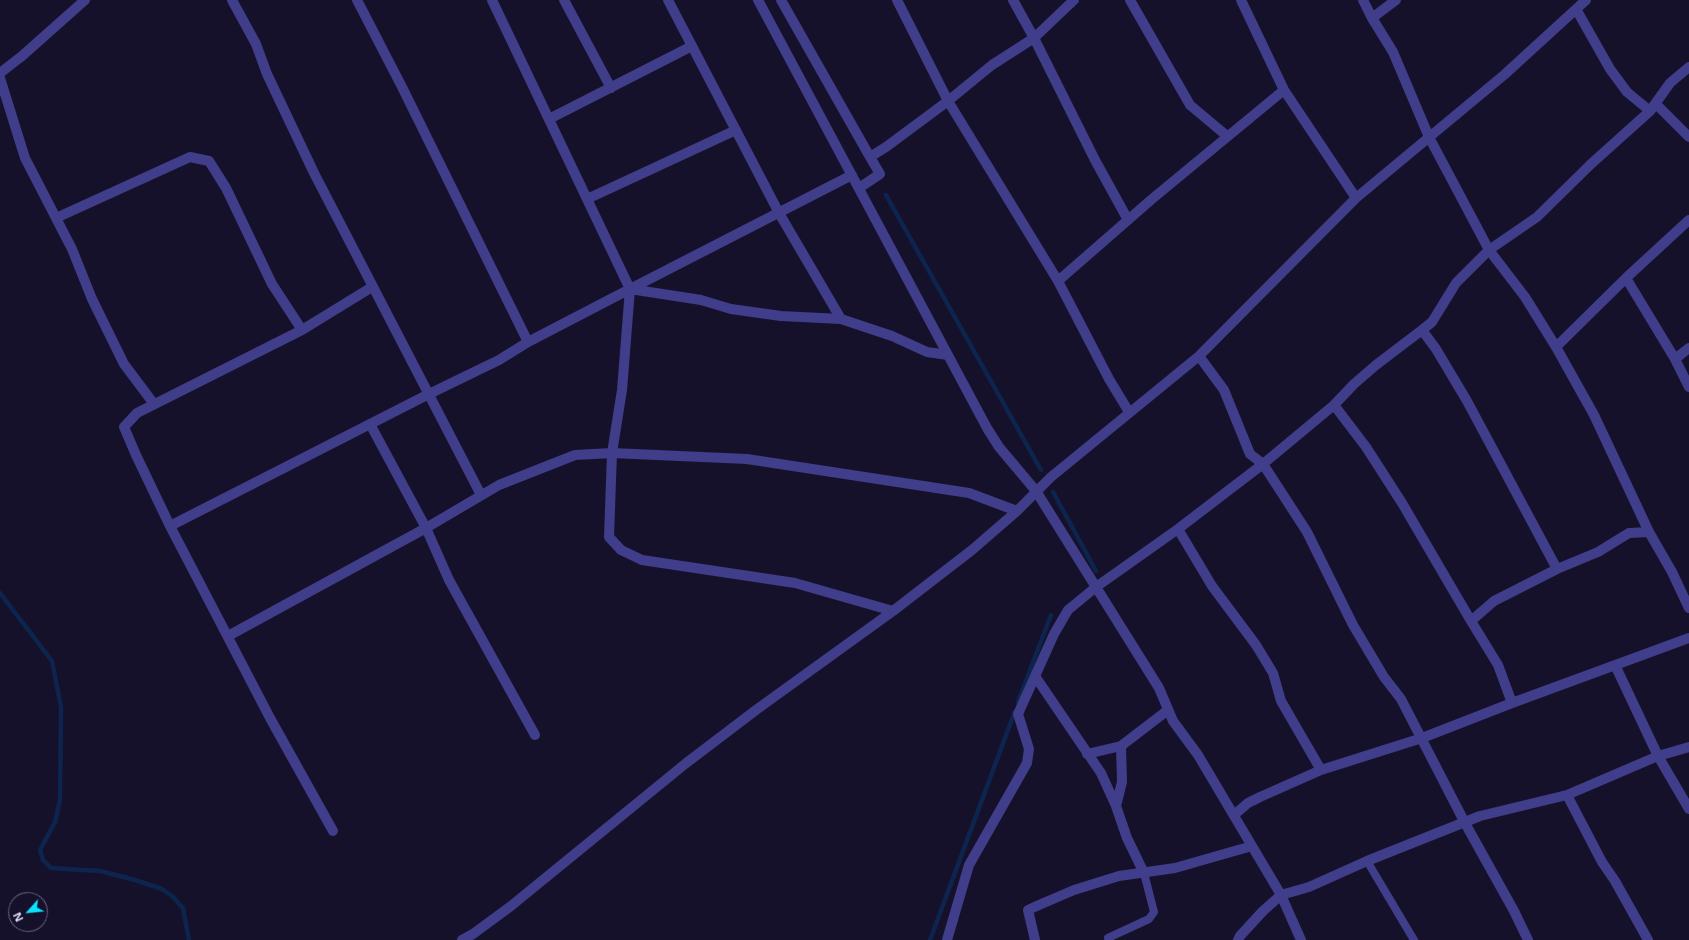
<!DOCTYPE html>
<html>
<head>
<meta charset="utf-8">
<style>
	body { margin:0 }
	#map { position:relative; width:1689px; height:940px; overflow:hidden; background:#16112b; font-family:"Noto Sans",sans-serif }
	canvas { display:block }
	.north { position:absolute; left:8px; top:892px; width:40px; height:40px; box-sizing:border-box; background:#16112b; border:1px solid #676280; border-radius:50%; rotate:243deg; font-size:11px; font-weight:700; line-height:16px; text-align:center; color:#e0dcff }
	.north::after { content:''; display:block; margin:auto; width:14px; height:18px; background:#09e4fd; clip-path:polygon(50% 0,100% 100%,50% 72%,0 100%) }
</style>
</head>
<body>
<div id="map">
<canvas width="1689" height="940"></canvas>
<div class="north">N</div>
</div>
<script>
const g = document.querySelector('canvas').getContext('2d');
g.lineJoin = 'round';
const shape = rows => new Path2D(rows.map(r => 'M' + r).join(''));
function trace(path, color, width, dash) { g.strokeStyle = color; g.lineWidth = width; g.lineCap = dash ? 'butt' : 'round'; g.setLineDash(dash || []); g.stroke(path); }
trace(shape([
	[886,195,1041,470],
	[1053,492,1096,571],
	[0,593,52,661,61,707,60,800,55,822,40,850,43,860,51,868,100,871,135,880,162,889,172,896,183,908,189,940],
	[1018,702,1051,615],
	[930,940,1015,711]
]), '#0d254e', 4.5);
trace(shape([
	[1367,861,1414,940],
	[1108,938,1149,919,1154,912,1144,873]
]), '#403d8a', 8);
trace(shape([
	[232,0,256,44,267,74,314,173,481,495],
	[357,0,402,87,528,342,630,289,701,300,731,309,781,316,841,319,892,336,927,352,948,355],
	[492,0,630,289,622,390,612,453,609,537,621,550,642,560,795,583,893,611],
	[564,0,611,88],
	[668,0,779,213,841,319],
	[758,0,987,428,999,447,1036,491,1159,688,1173,721,1198,755,1281,895,1301,940],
	[781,0,870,157],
	[897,0,948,101,1058,281,1109,379,1129,412],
	[1013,0,1034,38,1095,160,1128,220],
	[1130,0,1190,105,1227,136],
	[1241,0,1284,90,1356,198],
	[1363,0,1372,18],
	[1396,0,1372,18,1393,52,1429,137,1489,250,1525,297,1556,347,1594,415,1649,532,1672,572,1689,608],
	[1576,9,1610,69,1627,92,1650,111],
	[0,73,22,56,85,0],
	[0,78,25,158,72,249,92,299,124,364,154,404],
	[1656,104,1689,137],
	[549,119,692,46],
	[859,188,880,174,870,157,886,147,948,101,992,65,1034,38,1074,0],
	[587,199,736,130],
	[56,218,190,157,209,161,226,188,272,284,302,330],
	[1626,278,1675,359],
	[1058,281,1152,199,1284,90],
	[630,289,852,175],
	[1422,330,1436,349,1467,401,1557,569],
	[1556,347,1626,278,1689,220],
	[1689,348,1675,359,1689,387],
	[1199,356,1224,390,1250,454,1263,464,1307,532,1353,625,1384,677,1401,699,1465,823,1514,911,1528,940],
	[1334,405,1366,447,1402,503,1471,621],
	[170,526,429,394,499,360,528,342],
	[1178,529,1212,586,1256,645,1273,673,1281,701,1321,770],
	[228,636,426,528,370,424],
	[1615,665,1658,756,1689,809],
	[1035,676,1101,773,1116,806,1127,838,1144,873],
	[1512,703,1498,665,1471,621,1494,601,1557,569,1598,552,1629,533,1649,532],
	[535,735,449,580,426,528,499,485,575,455,612,453,747,459,969,493,1017,511],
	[1087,754,1121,746,1168,710],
	[1567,795,1602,862,1615,881,1648,940],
	[1116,806,1122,782,1121,746],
	[1234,815,1248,803,1260,797,1321,770,1422,738,1512,703,1689,638],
	[333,831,270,718,170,526,136,455,124,427,137,413,302,330,372,287],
	[462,940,473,934,511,906,685,764,756,710,893,611,972,550,1017,511,1051,477,1199,356,1356,198,1504,75,1586,0],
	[947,940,969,865,1027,763,1029,749,1018,714,1054,634,1068,610,1096,587,1178,529,1263,464,1334,405,1354,384,1376,365,1422,330,1432,322,1456,283,1489,250,1537,217,1591,164,1650,111,1670,83,1689,67],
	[1035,940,1028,910,1039,905,1074,890,1119,876,1175,868,1252,846],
	[1238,940,1240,936,1263,911,1281,895,1309,887,1367,861,1480,816,1567,795,1658,756,1689,747]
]), '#403d8a', 10);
</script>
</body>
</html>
